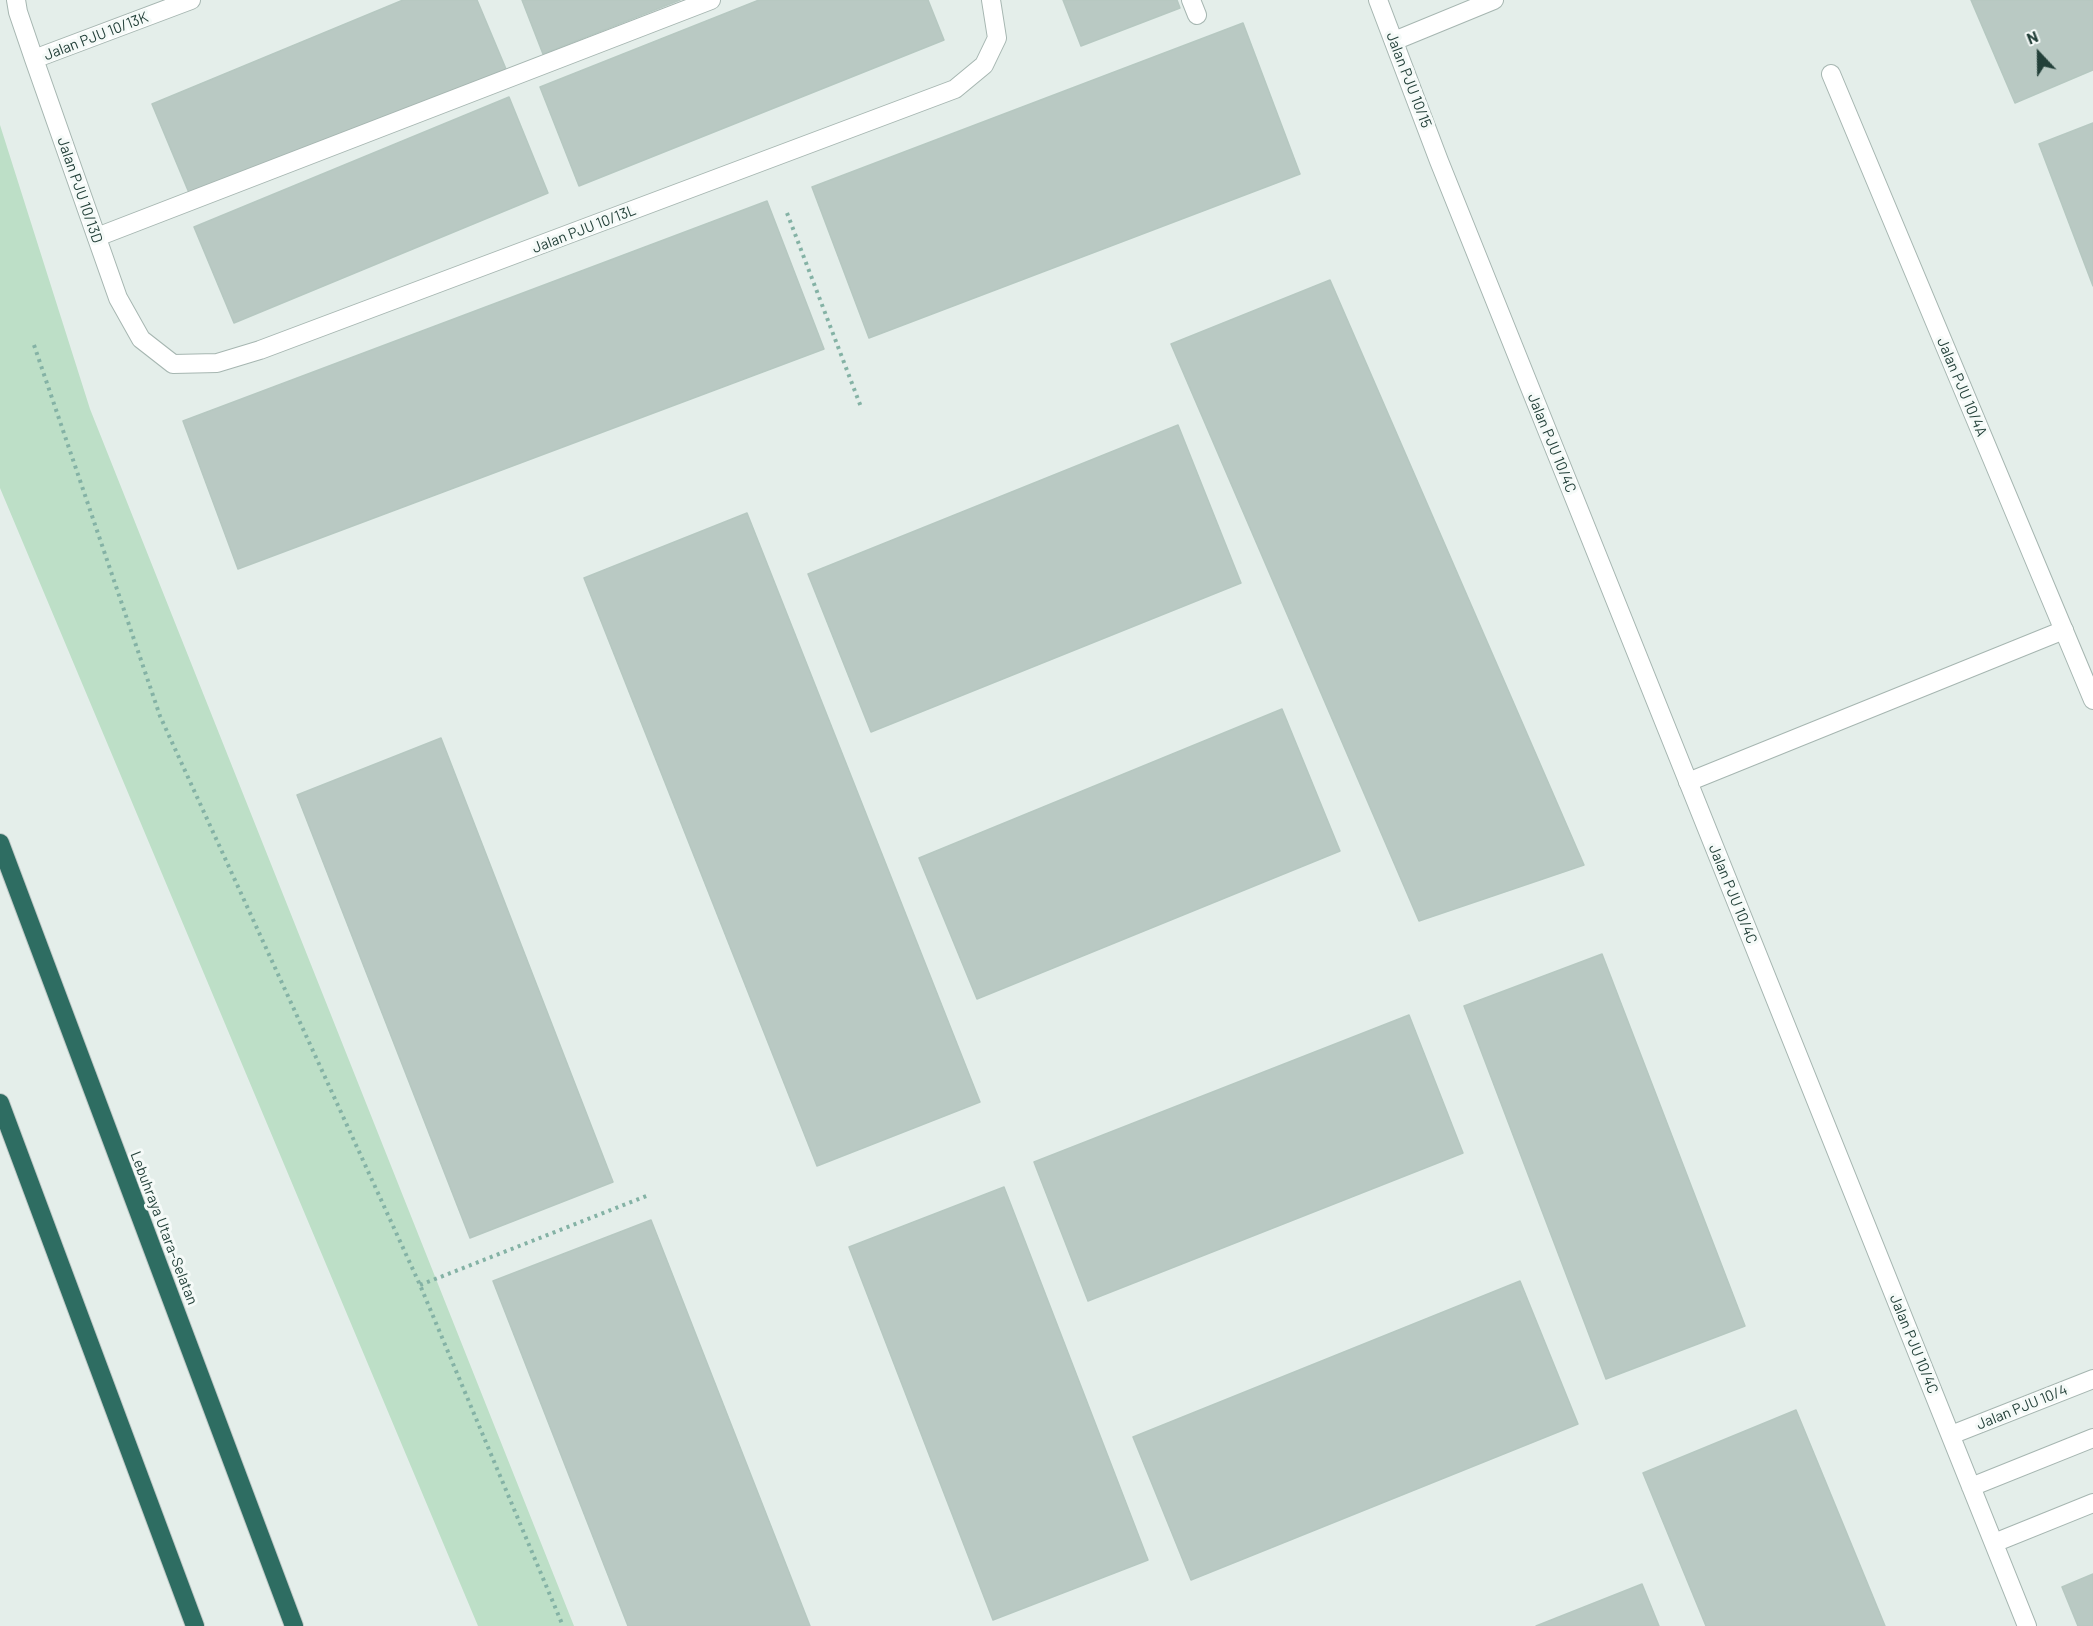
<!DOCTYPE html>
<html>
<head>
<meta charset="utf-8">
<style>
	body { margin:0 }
	#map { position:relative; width:2093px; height:1626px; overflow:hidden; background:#e4eeea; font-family:Barlow,sans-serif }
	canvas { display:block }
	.north { position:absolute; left:2009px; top:24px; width:60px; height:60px; -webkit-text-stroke:4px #f5faf8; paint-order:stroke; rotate:338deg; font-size:16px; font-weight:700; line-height:24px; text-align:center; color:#234039 }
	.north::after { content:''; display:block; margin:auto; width:21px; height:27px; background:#234039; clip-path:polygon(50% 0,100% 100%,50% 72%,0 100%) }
</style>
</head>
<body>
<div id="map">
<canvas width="2093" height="1626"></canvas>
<div class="north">N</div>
</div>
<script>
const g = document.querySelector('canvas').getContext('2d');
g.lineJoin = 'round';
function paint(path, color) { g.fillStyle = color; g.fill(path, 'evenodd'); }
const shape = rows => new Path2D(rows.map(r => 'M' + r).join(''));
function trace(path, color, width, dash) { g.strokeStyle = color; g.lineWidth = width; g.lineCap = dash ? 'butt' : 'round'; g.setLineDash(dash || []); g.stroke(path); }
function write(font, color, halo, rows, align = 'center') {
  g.font = font + ' Barlow,sans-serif'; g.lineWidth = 6; g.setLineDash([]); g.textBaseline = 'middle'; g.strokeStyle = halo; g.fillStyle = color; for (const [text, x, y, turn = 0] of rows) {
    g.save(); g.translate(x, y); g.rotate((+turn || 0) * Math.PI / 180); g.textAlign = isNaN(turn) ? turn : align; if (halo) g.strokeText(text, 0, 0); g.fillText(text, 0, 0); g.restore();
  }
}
paint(shape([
	[0,125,90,409,574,1626,478,1626,0,488]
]), '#bddfc7');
const building = shape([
	[403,0,477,0,506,69,192,200,152,104,403,0],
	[522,0,680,0,543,54,522,0],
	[759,0,928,0,944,40,579,186,540,87,759,0],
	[1063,0,1177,0,1180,8,1081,46,1063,0],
	[1971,0,2093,0,2093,70,2015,103,1971,0],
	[1243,23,1300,174,869,338,812,187,1243,23],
	[509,97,548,193,234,323,194,227,509,97],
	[2093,123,2093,286,2039,144,2093,123],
	[767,201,824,349,238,569,183,421,767,201],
	[1330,280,1584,865,1419,921,1171,344,1330,280],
	[1178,425,1241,583,871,732,808,574,1178,425],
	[747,513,980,1102,817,1166,584,578,747,513],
	[1282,709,1340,851,977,999,919,858,1282,709],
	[441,738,613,1182,470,1238,297,795,441,738],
	[1602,954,1745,1326,1606,1379,1464,1006,1602,954],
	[1409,1015,1463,1153,1088,1301,1034,1162,1409,1015],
	[1004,1187,1148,1560,993,1620,849,1247,1004,1187],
	[651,1220,810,1626,628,1626,493,1281,651,1220],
	[1520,1281,1578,1424,1191,1580,1133,1437,1520,1281],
	[1796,1410,1885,1626,1706,1626,1643,1473,1796,1410],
	[2093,1574,2093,1626,2078,1626,2062,1587,2093,1574],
	[1642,1584,1659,1626,1536,1626,1642,1584]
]);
paint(building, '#b9c9c3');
trace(building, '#b6c8c1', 1.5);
const lane = shape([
	[1191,0,1197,15],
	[1394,41,1494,0],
	[97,237,711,0],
	[1688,782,2064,630]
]);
const street = shape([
	[16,0,18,12,34,59,118,298,141,339,173,364,217,363,260,350,955,89,984,65,997,38,991,0],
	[1378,0,1439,161,2027,1626],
	[34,59,191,0],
	[1831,74,2093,700],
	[1951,1435,2093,1379],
	[1971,1487,2093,1438],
	[1994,1543,2093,1503]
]);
const highway = shape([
	[0,843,294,1626],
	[0,1103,195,1626]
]);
trace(lane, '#a6b6b1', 20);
trace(street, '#a6b6b1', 20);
trace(highway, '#c1cac8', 20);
trace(shape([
	[787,213,861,407],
	[34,345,160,716,420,1285,563,1626],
	[420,1285,649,1195]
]), '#84b2a5', 4, [3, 4.5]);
trace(lane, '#fff', 18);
trace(street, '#fff', 18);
trace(highway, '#2e6d62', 18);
write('15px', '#234039', '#f5faf8', [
	["Jalan PJU 10/13K",96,36,-21],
	["Jalan PJU 10/15",1409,80,69],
	["Jalan PJU 10/13D",80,190,71],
	["Jalan PJU 10/13L",584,229,-21],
	["Jalan PJU 10/4A",1962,387,67],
	["Jalan PJU 10/4C",1552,443,68],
	["Jalan PJU 10/4C",1733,894,68],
	["Lebuhraya Utara–Selatan",164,1228,69],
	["Jalan PJU 10/4C",1914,1344,68],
	["Jalan PJU 10/4",2022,1407,-22]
]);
</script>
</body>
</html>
